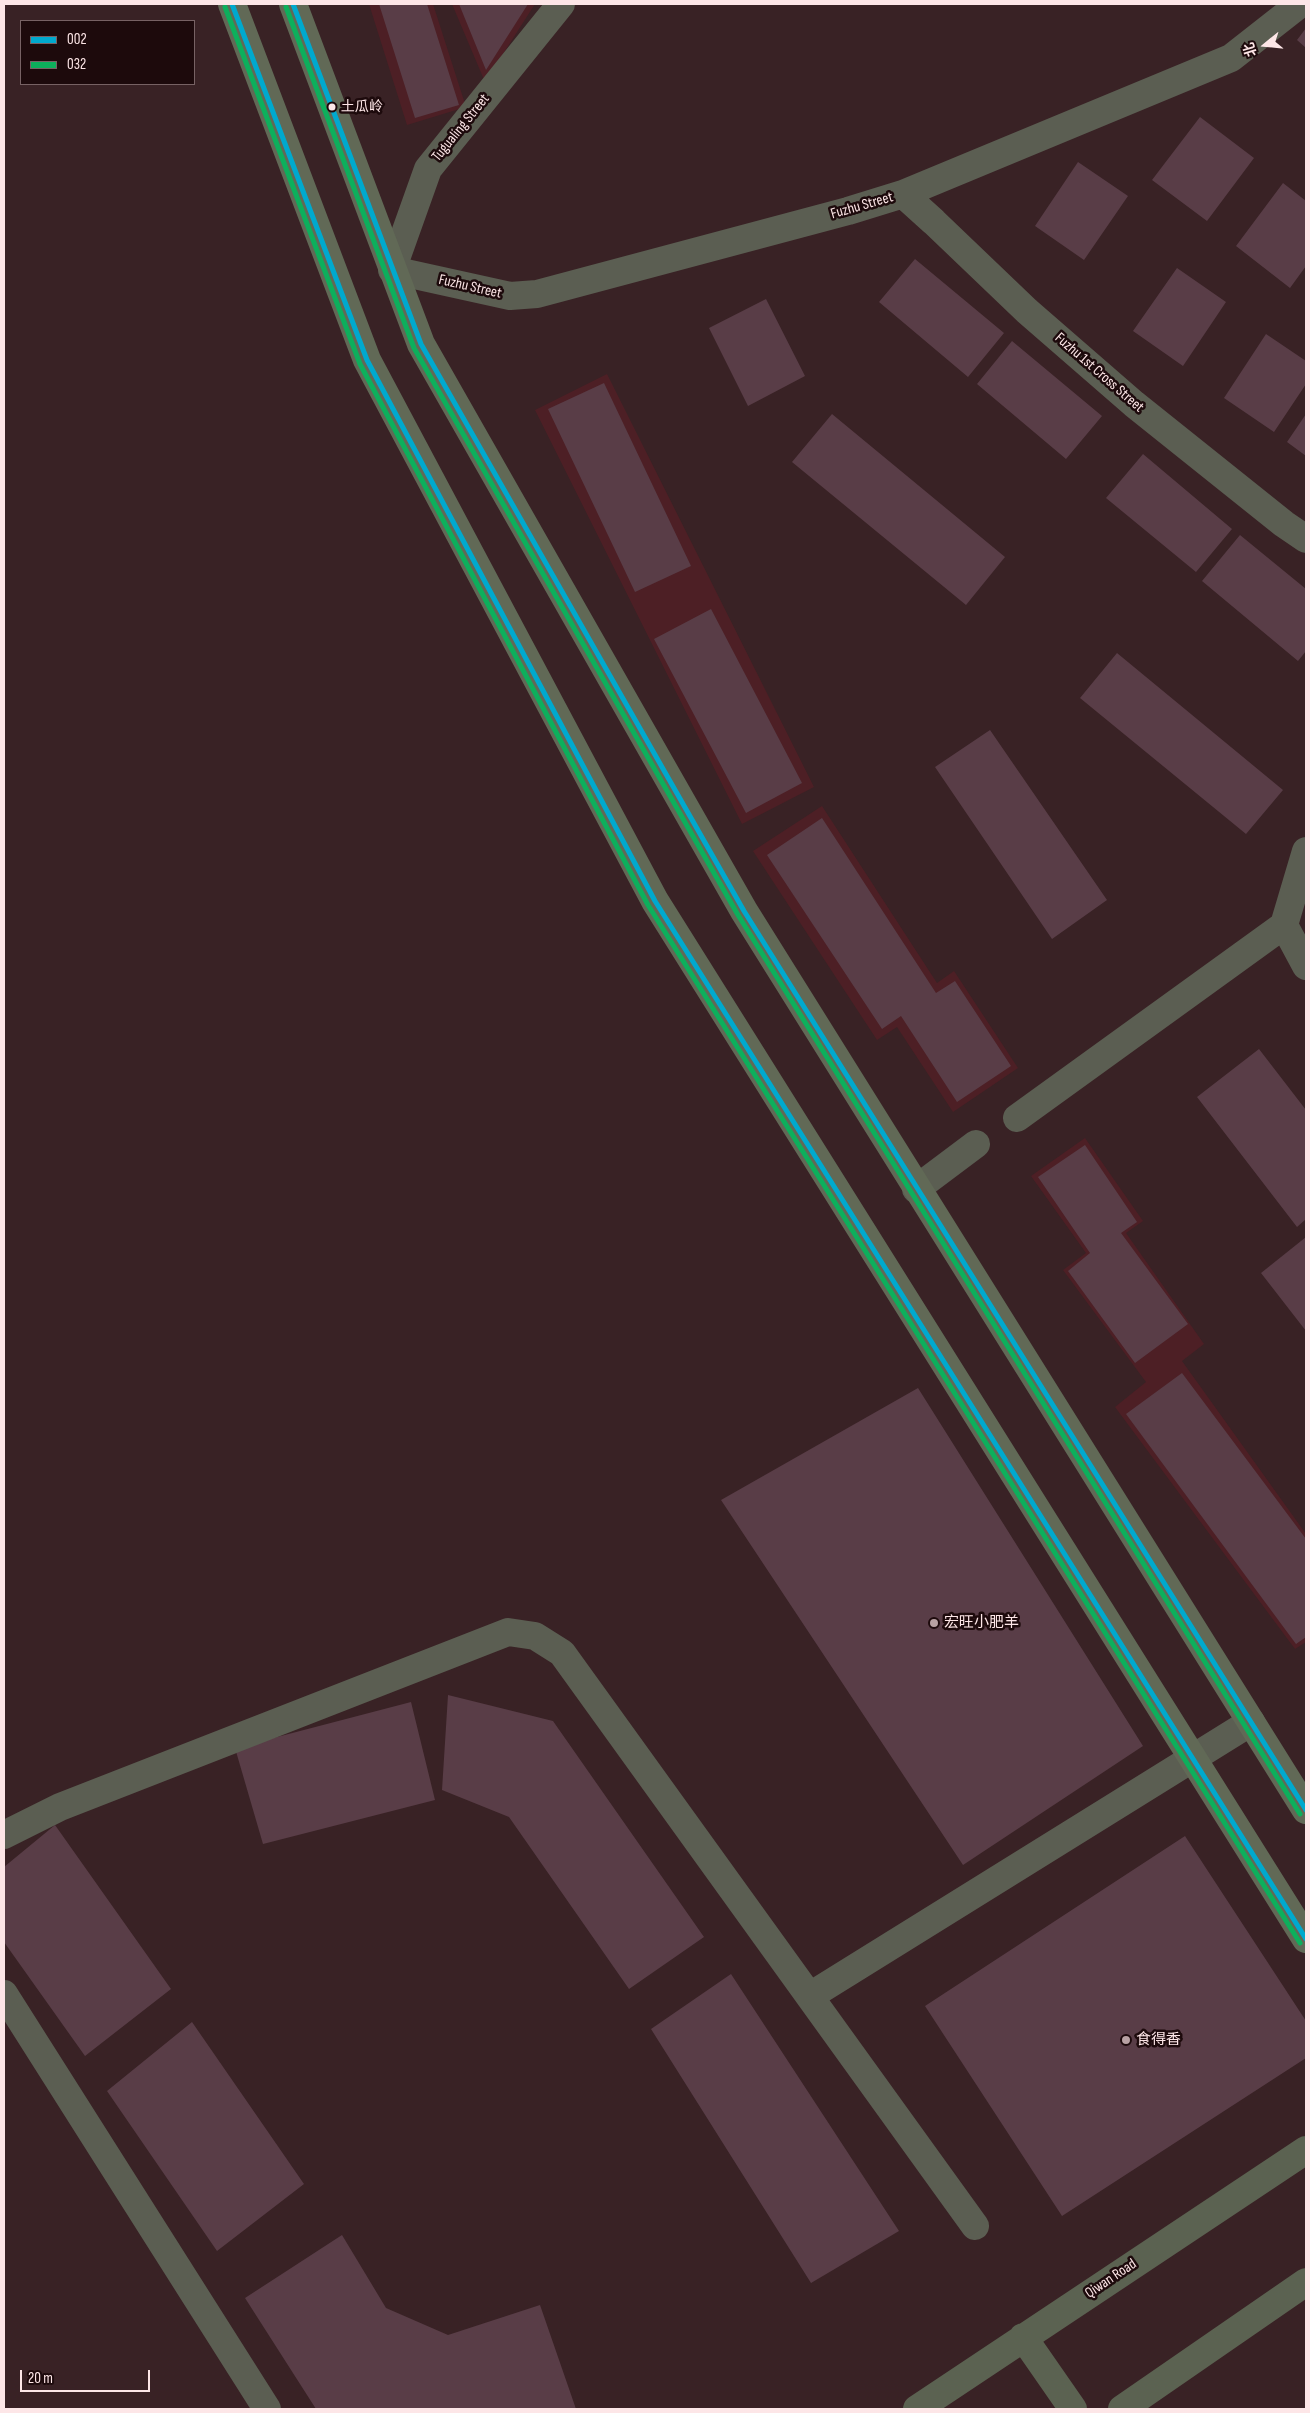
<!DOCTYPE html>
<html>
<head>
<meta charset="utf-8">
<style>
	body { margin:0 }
	#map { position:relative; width:1310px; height:2413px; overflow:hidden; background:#392225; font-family:"Sofia Sans Condensed","Noto Sans SC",sans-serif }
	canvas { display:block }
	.frame { position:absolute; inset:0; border:5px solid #fde6e7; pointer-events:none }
	.legend { position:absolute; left:20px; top:20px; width:175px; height:65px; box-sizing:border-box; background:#1d0a0c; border:1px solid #776264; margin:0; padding:6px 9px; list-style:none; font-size:15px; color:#fde6e7 }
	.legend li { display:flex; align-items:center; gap:10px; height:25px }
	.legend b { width:25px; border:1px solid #776264 }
	.north { position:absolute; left:1240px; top:20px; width:50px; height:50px; -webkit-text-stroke:4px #1d0a0c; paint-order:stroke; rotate:253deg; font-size:14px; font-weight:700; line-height:20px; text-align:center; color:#fde6e7 }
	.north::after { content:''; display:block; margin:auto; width:18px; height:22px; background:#fde6e7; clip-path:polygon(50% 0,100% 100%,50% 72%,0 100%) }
	.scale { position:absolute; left:20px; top:2370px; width:130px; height:22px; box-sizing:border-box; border:2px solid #fde6e7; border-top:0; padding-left:6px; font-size:15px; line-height:18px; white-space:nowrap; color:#fde6e7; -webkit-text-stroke:4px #1d0a0c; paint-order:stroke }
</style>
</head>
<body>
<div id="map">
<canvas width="1310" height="2413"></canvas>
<div class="frame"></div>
<ul class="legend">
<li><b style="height:6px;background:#00a9ce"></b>002</li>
<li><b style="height:6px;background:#0daf5c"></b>032</li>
</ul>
<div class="north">北</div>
<div class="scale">20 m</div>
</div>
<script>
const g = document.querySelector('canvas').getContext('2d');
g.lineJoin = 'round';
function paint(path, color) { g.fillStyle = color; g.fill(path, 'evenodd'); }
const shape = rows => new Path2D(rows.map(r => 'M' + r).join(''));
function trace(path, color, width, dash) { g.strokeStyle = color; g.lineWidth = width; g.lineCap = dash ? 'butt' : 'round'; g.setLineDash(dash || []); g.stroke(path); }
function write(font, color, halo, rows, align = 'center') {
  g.font = font + ' "Sofia Sans Condensed","Noto Sans SC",sans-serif'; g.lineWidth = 5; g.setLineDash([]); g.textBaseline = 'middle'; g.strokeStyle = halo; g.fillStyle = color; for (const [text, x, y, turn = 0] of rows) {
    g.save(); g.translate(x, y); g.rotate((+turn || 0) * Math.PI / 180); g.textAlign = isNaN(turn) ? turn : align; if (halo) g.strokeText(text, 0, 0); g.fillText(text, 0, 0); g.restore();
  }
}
paint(shape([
	[369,4,433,4,466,107,407,125],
	[452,4,535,4,485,82],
	[607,374,814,787,742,824,535,410],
	[822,806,937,983,954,971,1018,1068,953,1112,897,1027,877,1040,753,851],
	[1085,1138,1143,1221,1126,1233,1204,1344,1182,1361,1306,1534,1306,1642,1295,1649,1115,1407,1146,1382,1063,1270,1086,1253,1031,1176]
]), '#4d1f25');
paint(shape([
	[379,4,427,4,459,105,415,118],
	[459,4,528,4,486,70],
	[1306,28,1306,48,1297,40],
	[1200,117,1254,158,1207,221,1152,180],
	[1078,162,1128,196,1084,260,1035,226],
	[1283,183,1306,201,1306,266,1290,288,1236,246],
	[915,259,1004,333,968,377,879,302],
	[1177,268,1226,302,1183,366,1133,331],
	[766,299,805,376,748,406,709,328],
	[1266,334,1306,361,1306,384,1274,432,1224,398],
	[1012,341,1102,416,1066,459,977,384],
	[604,383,691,566,635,592,548,409],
	[832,414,1005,557,966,605,792,462],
	[1306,414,1306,456,1287,442],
	[1143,454,1232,529,1196,572,1106,498],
	[1240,535,1306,589,1306,651,1298,661,1202,581],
	[711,609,802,783,746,813,654,639],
	[1117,653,1283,790,1246,834,1080,698],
	[990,730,1107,900,1052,939,935,767],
	[822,818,936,993,955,981,1011,1066,957,1102,901,1016,882,1029,767,855],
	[1259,1049,1306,1110,1306,1219,1297,1227,1197,1097],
	[1085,1145,1137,1222,1121,1233,1188,1324,1135,1363,1068,1271,1090,1253,1038,1177],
	[1306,1237,1306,1331,1261,1273],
	[1182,1373,1306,1539,1306,1637,1296,1644,1126,1414],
	[918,1388,1143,1746,963,1865,721,1500],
	[448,1695,553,1721,704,1937,629,1989,509,1817,442,1790],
	[411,1702,435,1800,263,1844,235,1748],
	[55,1825,171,1989,85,2056,4,1942,4,1867],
	[1185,1836,1306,2021,1306,2058,1062,2216,925,2006],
	[731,1974,899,2231,811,2283,651,2029],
	[192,2022,304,2184,217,2251,107,2091],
	[342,2235,386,2308,448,2335,540,2305,576,2409,316,2409,245,2298]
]), '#593d47');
trace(shape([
	[561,4,428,169,392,270,510,296,537,294,848,211,903,194,1231,58,1296,7,1297,4],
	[903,194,934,222,1027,311,1134,404,1284,524,1306,539],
	[1306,851,1284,925,1306,966],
	[1017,1118,1284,925],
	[916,1189,976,1144],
	[4,1835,60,1807,508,1632,535,1636,562,1653,975,2226],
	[4,1994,267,2409],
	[810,1996,1251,1722]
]), '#5b5e52', 28);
trace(shape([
	[1023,2337,1073,2409],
	[917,2409,1306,2150],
	[1122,2409,1306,2282]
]), '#5b6251', 28);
trace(shape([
	[232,4,367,360,655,901,1306,1939],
	[293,4,421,344,744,911,1306,1810]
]), '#616956', 28);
trace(shape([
	[232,4,367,360,655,901,1306,1939],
	[293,4,421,344,744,911,1306,1810]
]), '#00a9ce', 5);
trace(shape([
	[225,7,360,364,648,905,1300,1943],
	[286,7,414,348,738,915,1300,1814]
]), '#0daf5c', 5);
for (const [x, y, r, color] of [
	[332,107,4.5,"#fde6e7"],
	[934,1623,5,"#b8a1a3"],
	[1126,2040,5,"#b8a1a3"]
]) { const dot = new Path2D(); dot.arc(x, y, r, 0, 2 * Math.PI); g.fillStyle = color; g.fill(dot); trace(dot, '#1d0a0c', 2); }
write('14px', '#fde6e7', '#1d0a0c', [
	["土瓜岭",341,107]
], 'left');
write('15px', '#fde6e7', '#1d0a0c', [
	["Tugualing Street",461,128,-51],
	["Fuzhu Street",862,206,-16],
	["Fuzhu Street",470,287,13],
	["Fuzhu 1st Cross Street",1099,373,41],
	["Qiwan Road",1111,2279,-34]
]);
write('15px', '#fde6e7', '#1d0a0c', [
	["宏旺小肥羊",944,1623],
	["食得香",1136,2040]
], 'left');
</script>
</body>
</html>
